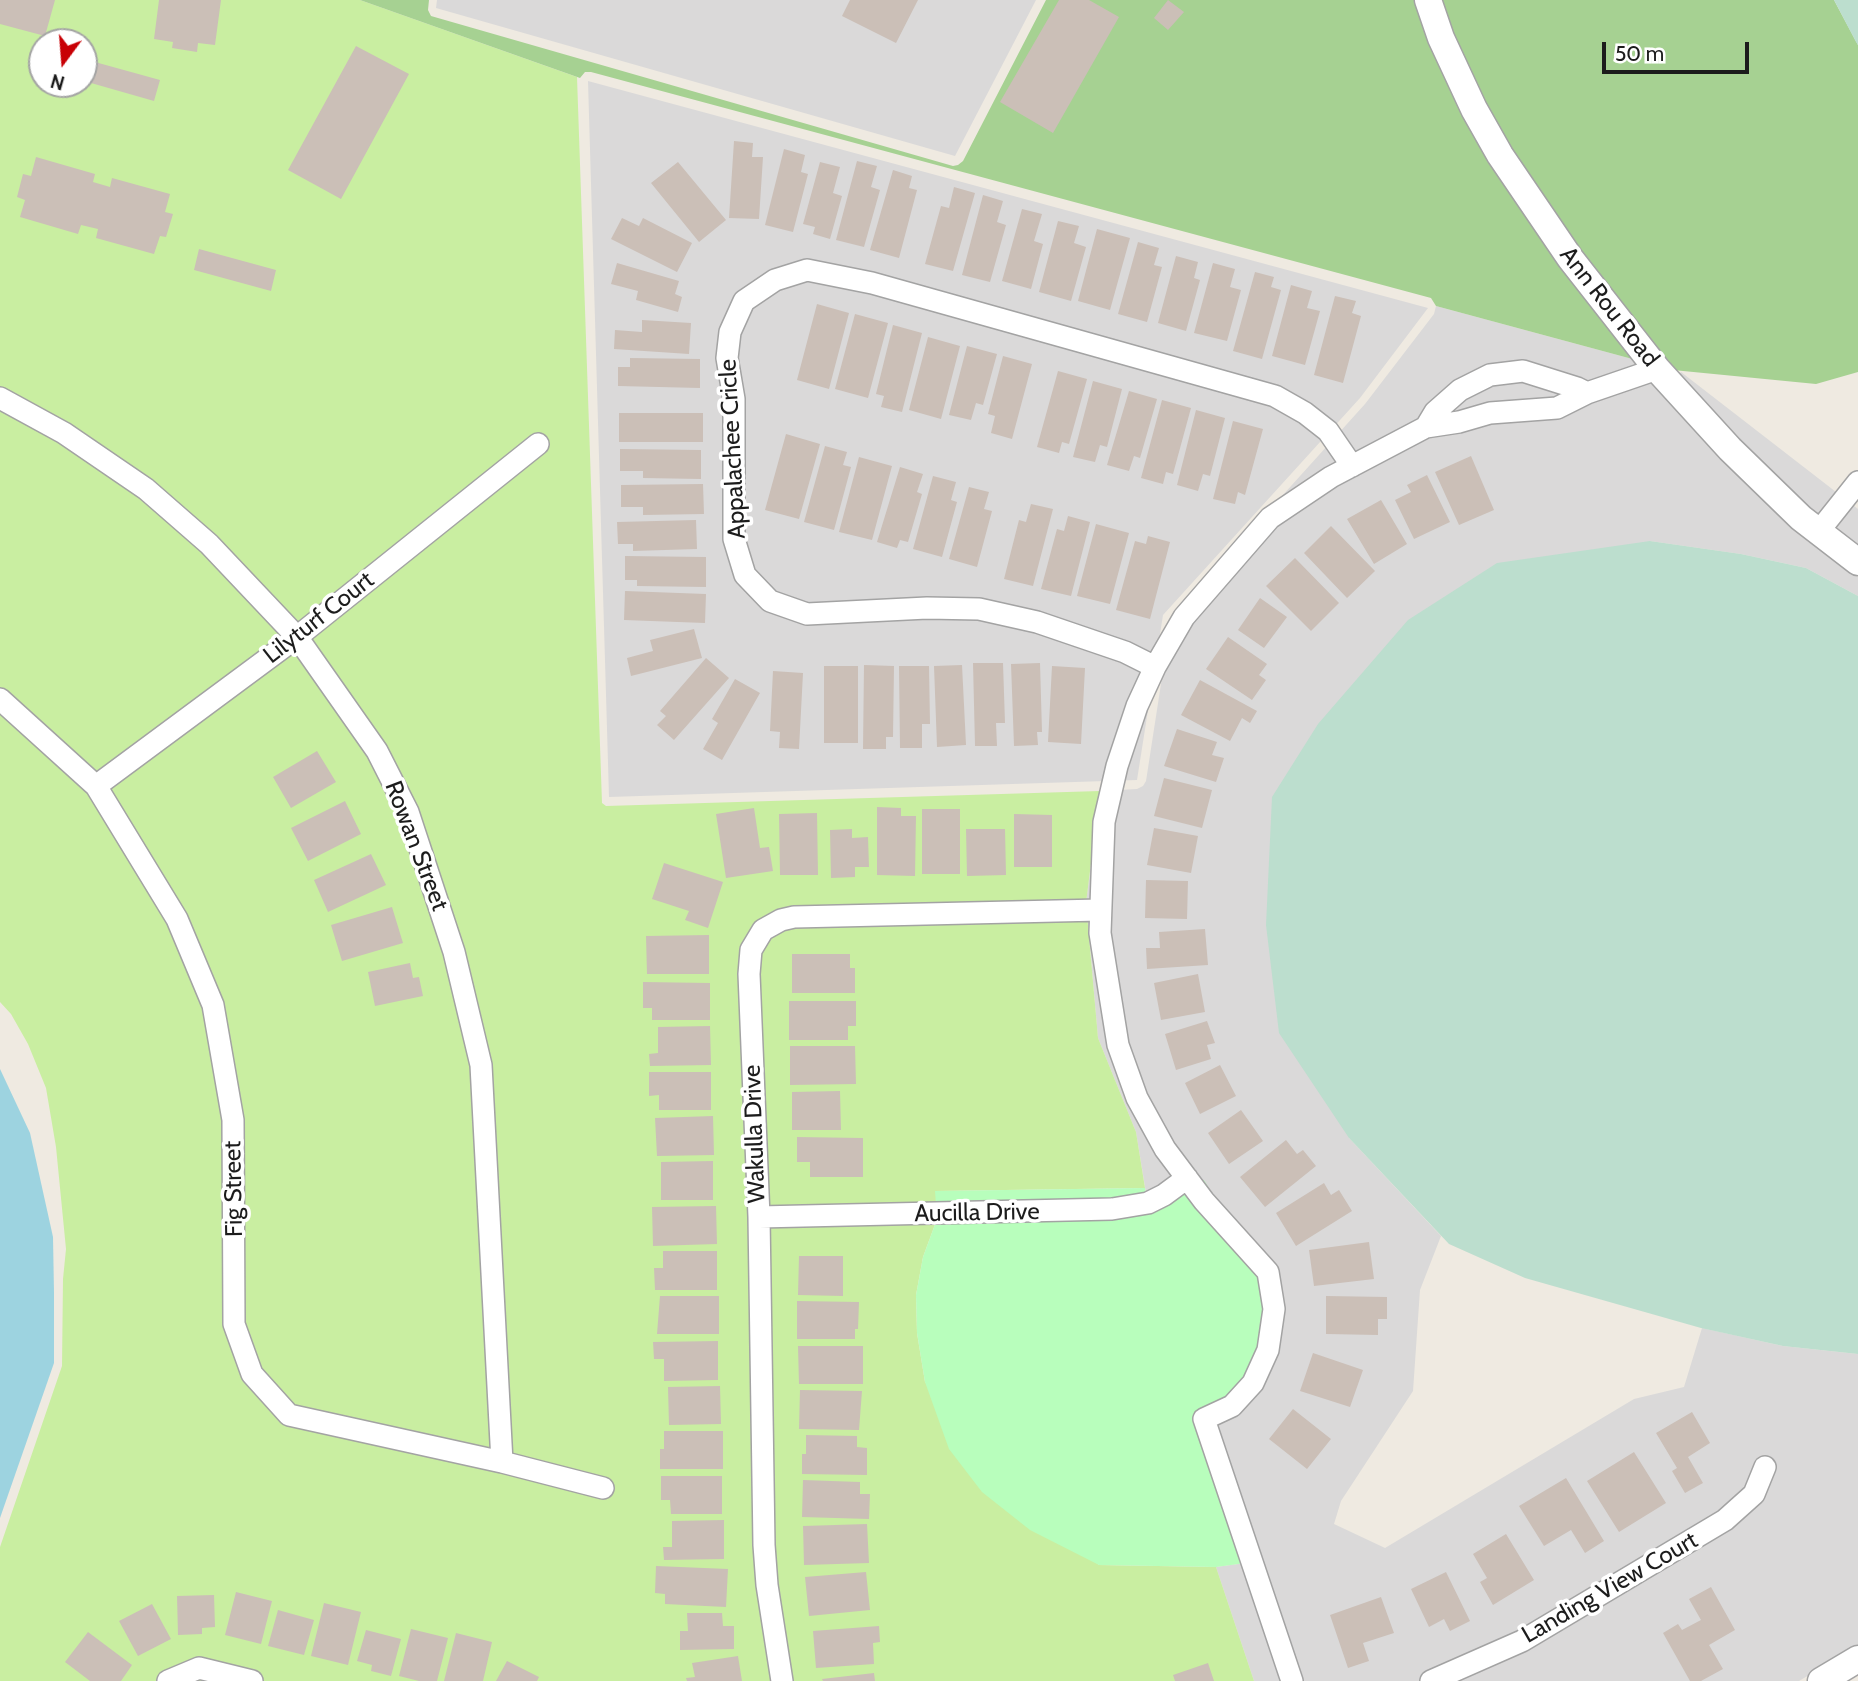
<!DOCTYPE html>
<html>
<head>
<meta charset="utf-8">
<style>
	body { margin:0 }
	#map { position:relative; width:1858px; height:1681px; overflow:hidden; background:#efeae1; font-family:Cabin,sans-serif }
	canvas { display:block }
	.north { position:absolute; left:28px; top:28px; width:70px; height:70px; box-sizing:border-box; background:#fff; border:2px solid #a4a4a4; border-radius:50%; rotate:196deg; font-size:19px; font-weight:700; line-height:28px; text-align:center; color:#1c1c1c }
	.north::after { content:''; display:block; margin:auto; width:24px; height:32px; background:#c80005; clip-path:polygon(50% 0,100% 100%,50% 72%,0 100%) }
	.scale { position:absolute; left:1602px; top:42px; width:147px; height:32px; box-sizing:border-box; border:4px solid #1c1c1c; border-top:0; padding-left:9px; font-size:21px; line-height:24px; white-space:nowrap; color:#1c1c1c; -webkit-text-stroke:5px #fff; paint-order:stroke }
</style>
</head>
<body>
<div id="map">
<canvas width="1858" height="1681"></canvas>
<div class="north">N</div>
<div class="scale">50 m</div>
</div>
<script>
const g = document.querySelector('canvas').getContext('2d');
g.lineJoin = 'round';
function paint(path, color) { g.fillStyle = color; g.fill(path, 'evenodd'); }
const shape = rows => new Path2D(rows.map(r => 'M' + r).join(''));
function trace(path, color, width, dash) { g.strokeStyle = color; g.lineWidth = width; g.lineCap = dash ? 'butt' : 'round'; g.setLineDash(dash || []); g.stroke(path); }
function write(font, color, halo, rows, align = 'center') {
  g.font = font + ' Cabin,sans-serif'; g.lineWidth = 7; g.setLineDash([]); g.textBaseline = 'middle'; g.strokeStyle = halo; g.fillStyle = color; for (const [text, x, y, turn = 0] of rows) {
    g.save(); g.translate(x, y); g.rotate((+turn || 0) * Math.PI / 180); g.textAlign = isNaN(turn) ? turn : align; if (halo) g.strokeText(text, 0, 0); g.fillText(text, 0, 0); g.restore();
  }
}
paint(shape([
	[437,0,1036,0,955,156,436,8],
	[588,81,1428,308,1360,398,1163,615,1137,780,609,797],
	[1436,306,1636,360,1794,527,1858,577,1858,596,1806,568,1741,554,1650,541,1349,1138,1441,1236,1420,1290,1413,1391,1341,1501,1334,1524,1385,1548,1634,1399,1684,1387,1702,1328,1783,1346,1858,1354,1858,1646,1799,1681,1254,1681,1216,1567,1245,1563,1147,1199,1136,1132,1098,1038,1086,903,1100,791,1137,789,1143,786,1146,781,1171,619,1365,404,1434,314],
	[1681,372,1858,509,1858,548,1807,509,1737,441,1678,376]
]), '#dad9d9');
paint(shape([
	[0,0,360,0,577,77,602,803,606,806,1100,791,1086,903,1098,1038,1136,1132,1145,1188,936,1191,937,1219,923,1257,916,1295,917,1333,925,1382,1099,1565,1216,1567,1254,1681,0,1681,0,1547,62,1366,63,1279,66,1249,56,1147,46,1088,28,1044,11,1014,0,1002],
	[42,42,84,42,84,84,42,84]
]), '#c9eea1');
paint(shape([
	[360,0,429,0,428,10,431,16,953,166,958,165,963,161,1046,0,1417,0,1636,360,1436,306,1431,298,591,72,585,72,580,78],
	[1439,0,1834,0,1858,45,1858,372,1816,384,1673,370,1578,250,1508,148,1483,103,1451,33]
]), '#a6d192');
paint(shape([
	[1834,0,1858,0,1858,45,1856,42],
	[1650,541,1741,554,1806,568,1858,596,1858,1354,1783,1346,1701,1328,1525,1278,1449,1244,1349,1138,1279,1033,1266,925,1272,797,1318,724,1408,620,1497,563]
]), '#bcdece');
paint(shape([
	[1204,1180,1277,1300,1268,1363,1208,1424,1246,1563,1216,1567,1099,1565,1030,1530,982,1492,949,1449,925,1382,917,1333,916,1295,923,1257,937,1219,935,1191,1145,1188,1147,1199]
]), '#b8febc');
paint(shape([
	[0,1069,30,1133,53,1237,54,1293,54,1363,0,1518]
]), '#9dd3e0');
paint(shape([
	[0,0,55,0,45,36,0,24],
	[159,0,221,0,215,45,198,43,197,52,172,48,173,42,154,39],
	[850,0,918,0,896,43,842,16],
	[1059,0,1089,0,1119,17,1053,133,1000,102],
	[1168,0,1184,12,1168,30,1154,18],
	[356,46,409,74,341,199,288,170],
	[84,59,160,80,154,101,84,81],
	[734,141,753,143,752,157,763,157,759,219,729,218],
	[784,149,805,155,801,172,808,174,793,232,765,225],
	[36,157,95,174,93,182,110,187,112,178,170,194,165,212,173,214,166,237,160,236,154,254,96,238,98,229,81,225,78,234,20,217,25,200,17,197,23,174,31,176],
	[857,161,877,166,871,187,880,190,864,247,836,240],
	[678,162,726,220,699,242,651,183],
	[820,162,840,167,833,193,842,196,830,239,813,234,815,227,803,224],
	[893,170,912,176,909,188,917,190,899,258,870,250],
	[954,187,975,193,953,271,925,264,941,206,949,208],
	[983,195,1003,201,997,222,1006,225,990,282,962,275],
	[1022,209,1042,214,1034,241,1043,244,1031,289,1002,281],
	[622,218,639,226,643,218,692,243,677,272,611,239],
	[1058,221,1079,226,1074,243,1086,247,1071,301,1039,292],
	[1097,229,1130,238,1110,310,1078,301],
	[1138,242,1159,248,1154,265,1162,267,1147,322,1118,314],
	[199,249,276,270,271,291,194,270],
	[1176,256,1198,262,1194,278,1200,280,1186,331,1158,323],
	[617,263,679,281,675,294,682,297,678,312,636,300,638,291,611,284],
	[1213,263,1235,269,1230,287,1241,290,1227,341,1194,333],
	[1255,272,1274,277,1271,287,1281,290,1262,359,1233,351],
	[1291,285,1312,291,1307,308,1320,311,1305,365,1272,356],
	[1335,296,1356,301,1352,313,1361,316,1343,383,1314,375],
	[817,304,849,313,829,389,797,380],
	[855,314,888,323,868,398,835,389],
	[642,320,691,323,689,354,614,349,615,330,642,332],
	[893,325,922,333,902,412,881,407,884,396,876,394],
	[928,337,960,346,941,419,909,410],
	[967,346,997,354,983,405,976,403,971,420,949,415],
	[1003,356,1032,364,1012,439,991,433,995,416,988,414],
	[630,358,700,359,700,388,618,386,618,367,630,367],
	[1058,371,1087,379,1069,444,1062,442,1059,453,1037,447],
	[1093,381,1122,389,1107,447,1100,445,1095,462,1073,457],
	[1129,391,1157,399,1140,458,1134,456,1129,471,1107,465],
	[1162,400,1191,408,1173,474,1166,472,1163,484,1141,478],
	[1196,410,1225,418,1210,476,1203,474,1198,491,1177,485],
	[619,413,703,413,703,442,619,442],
	[1233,421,1263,429,1245,495,1238,492,1235,504,1213,499],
	[786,434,820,444,799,519,765,510],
	[825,446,847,452,843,465,851,467,834,530,804,522],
	[620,449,701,450,701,479,643,478,643,471,620,471],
	[1471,456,1494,510,1459,525,1435,472],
	[859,457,892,466,872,540,839,532],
	[900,467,923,474,917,492,922,494,908,542,900,540,897,548,877,542],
	[1427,475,1450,522,1414,539,1395,500,1411,492,1407,485],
	[933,476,956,482,951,500,957,502,942,557,913,549],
	[703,484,704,514,643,515,643,507,621,507,621,485],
	[969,487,989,492,984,509,992,511,977,567,949,559],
	[1381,500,1407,544,1374,564,1347,519],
	[1031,504,1053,509,1033,586,1004,579,1019,520,1026,522],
	[1068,516,1090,522,1071,596,1041,589,1057,529,1064,531],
	[696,520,697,549,633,551,633,544,618,544,617,522],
	[1096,524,1129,533,1110,604,1077,596],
	[1331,526,1375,571,1347,598,1304,553],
	[1148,536,1170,542,1150,619,1116,610,1135,541,1146,544],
	[625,556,706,557,706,587,637,586,637,580,625,580],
	[1295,558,1339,603,1311,631,1266,586],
	[625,591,706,594,705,623,624,620],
	[1260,598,1287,617,1264,648,1238,630],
	[694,629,702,658,631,676,627,658,653,651,650,640],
	[1228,637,1267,664,1259,675,1266,680,1252,700,1206,669],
	[706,658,729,678,674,740,657,725,666,716,660,711],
	[973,663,1003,663,1005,723,996,723,997,746,975,746],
	[1040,663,1042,732,1037,732,1038,745,1014,746,1011,664],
	[864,665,894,666,893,737,886,737,886,749,863,749],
	[962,665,966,745,937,747,934,666],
	[824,666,858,666,858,743,824,743],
	[899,666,929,666,930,724,922,724,922,748,900,748],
	[1052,666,1085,668,1081,744,1048,742],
	[773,671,803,673,799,749,779,748,780,732,770,731],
	[735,679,760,693,722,760,703,749,718,723,712,719],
	[1200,680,1257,711,1250,723,1242,718,1230,741,1181,715],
	[1177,729,1217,742,1212,755,1224,758,1216,782,1164,766],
	[317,751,336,782,291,808,273,777],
	[1164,778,1212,790,1202,828,1154,816],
	[345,801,361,834,308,861,291,828],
	[877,807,901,808,901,816,916,816,915,876,877,875],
	[754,808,760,848,769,847,773,871,726,878,716,814],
	[922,809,960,809,960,874,922,874],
	[817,813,818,875,780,875,779,814],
	[1014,814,1052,815,1052,867,1014,867],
	[1154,828,1198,836,1191,873,1147,865],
	[852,829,852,838,868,837,869,867,855,867,855,877,831,878,830,830],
	[966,829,1005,829,1006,875,967,876],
	[371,854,386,885,328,912,314,880],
	[664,863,723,882,708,928,685,920,689,911,652,899],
	[1146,880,1188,881,1187,919,1145,918],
	[392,907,403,943,342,961,331,925],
	[1205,929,1208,965,1147,969,1146,948,1160,948,1159,932],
	[709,935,709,974,647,974,646,936],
	[792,954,850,954,850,968,855,968,855,993,792,993],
	[410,963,413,978,419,977,423,996,375,1006,368,972],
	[1198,974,1205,1012,1161,1020,1154,983],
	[643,982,710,983,710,1020,652,1020,652,1008,643,1008],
	[789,1001,856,1001,856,1026,848,1026,848,1040,789,1040],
	[1207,1021,1215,1043,1207,1045,1211,1059,1176,1070,1165,1034],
	[710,1026,711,1065,650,1066,649,1054,658,1053,658,1027],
	[790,1046,855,1046,856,1084,790,1085],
	[1220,1065,1236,1096,1200,1114,1185,1083],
	[649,1072,711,1072,711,1110,659,1110,659,1095,649,1096],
	[840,1091,841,1130,792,1130,792,1092],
	[1241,1110,1263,1141,1229,1164,1208,1133],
	[713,1116,714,1155,657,1156,655,1118],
	[797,1137,863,1138,863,1177,810,1177,810,1162,797,1162],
	[1286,1140,1297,1154,1303,1150,1316,1166,1265,1207,1240,1177],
	[713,1161,713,1200,661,1200,661,1162],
	[1324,1183,1331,1195,1339,1190,1352,1211,1296,1246,1276,1213],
	[716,1206,717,1244,653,1246,652,1207],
	[1369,1242,1374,1279,1314,1286,1309,1250],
	[663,1251,717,1251,717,1290,655,1290,654,1268,663,1268],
	[799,1256,843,1256,843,1296,798,1295],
	[660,1296,719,1296,719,1334,657,1334],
	[1326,1296,1387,1297,1387,1319,1378,1319,1378,1335,1326,1334],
	[797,1301,859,1302,858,1329,855,1329,855,1339,797,1339],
	[718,1341,718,1380,664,1381,664,1359,654,1359,653,1342],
	[798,1346,863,1346,863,1384,799,1384],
	[1313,1353,1363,1370,1350,1407,1300,1391],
	[720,1386,721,1424,669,1425,668,1387],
	[800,1390,862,1391,859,1430,799,1429],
	[1293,1409,1331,1439,1307,1469,1269,1439],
	[1692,1412,1710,1443,1688,1457,1703,1483,1685,1493,1672,1471,1677,1468,1656,1433],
	[664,1431,723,1431,723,1469,660,1469,660,1449,664,1449],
	[806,1435,857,1436,857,1447,867,1448,867,1475,802,1474,802,1454,806,1454],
	[1634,1452,1666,1503,1619,1532,1587,1481],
	[661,1476,722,1476,722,1514,671,1514,670,1500,661,1500],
	[1566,1478,1604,1541,1585,1553,1571,1530,1544,1546,1519,1506],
	[803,1480,860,1482,860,1494,870,1494,869,1519,802,1517],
	[724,1520,724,1559,664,1560,663,1547,672,1547,672,1521],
	[867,1524,869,1563,804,1565,803,1526],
	[1506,1534,1534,1580,1493,1605,1480,1582,1487,1578,1473,1554],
	[656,1566,728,1569,726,1607,665,1604,665,1594,655,1593],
	[866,1572,870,1610,809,1616,805,1577],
	[1446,1572,1470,1621,1450,1631,1444,1619,1429,1627,1411,1589],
	[1711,1587,1735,1630,1709,1645,1723,1669,1701,1681,1690,1681,1663,1633,1678,1624,1682,1630,1701,1620,1689,1599],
	[236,1592,272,1601,261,1644,225,1635],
	[214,1595,215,1627,202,1628,202,1634,178,1635,177,1596],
	[1381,1597,1394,1633,1363,1643,1369,1661,1348,1668,1330,1615],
	[324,1603,361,1612,348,1665,311,1656],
	[152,1604,171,1639,138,1656,119,1621],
	[278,1610,314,1620,304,1655,268,1646],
	[687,1613,722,1613,723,1626,734,1626,734,1649,680,1650,680,1631,688,1631],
	[879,1626,880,1642,873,1643,874,1664,816,1668,813,1631],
	[411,1629,448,1638,437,1681,419,1681,399,1676],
	[366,1630,401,1639,391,1676,371,1671,372,1665,357,1661],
	[88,1632,132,1665,121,1681,90,1681,65,1662],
	[456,1633,492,1642,483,1681,444,1681],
	[738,1656,742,1681,687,1681,686,1678,695,1677,692,1663],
	[507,1661,539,1677,537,1681,496,1681],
	[1208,1663,1214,1681,1175,1681,1173,1675],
	[874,1673,875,1681,823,1681,822,1679]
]), '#cbbfb7');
const minor = shape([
	[0,398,64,433,146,489,209,544,297,637,377,751,408,812,454,952,481,1065,502,1462],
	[1426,427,1435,412,1460,390,1490,375,1523,371,1577,388,1587,393],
	[1819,531,1858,482],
	[1155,667,1125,652,1037,622,979,609,927,608,807,614,770,601,745,575,734,539,734,399,727,358,730,332,744,301,775,280,807,270,872,283,1275,396,1305,413,1328,431,1352,466],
	[0,699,96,786,177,919,213,1005,233,1120,234,1324,252,1374,289,1415,502,1462,603,1488],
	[96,786,297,637,538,444],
	[759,1217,1112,1209,1148,1203,1164,1195,1187,1178],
	[168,1681,199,1668,252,1681],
	[782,1681,767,1585,764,1545,759,1217,749,974,751,950,763,930,781,920,794,917,1100,910],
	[1292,1681,1204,1419,1232,1406,1253,1383,1268,1350,1274,1309,1268,1272,1204,1201,1165,1149,1137,1098,1118,1045,1100,933,1104,822,1117,766,1137,706,1155,667,1184,617,1270,518,1331,477,1426,427,1459,422,1490,413,1557,408,1587,393,1657,369],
	[1431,1681,1522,1641,1725,1520,1754,1494,1765,1467]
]);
const tertiary = shape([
	[1428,0,1441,38,1474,109,1500,155,1570,258,1657,369,1730,449,1801,518,1858,562],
	[1821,1681,1858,1659]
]);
trace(minor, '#a3a3a3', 24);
trace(tertiary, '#a3a3a3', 29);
trace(minor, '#fff', 21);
trace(tertiary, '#fff', 26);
write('24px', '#1c1c1c', '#fff', [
	["Ann Rou Road",1609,307,52],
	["Appalachee Cricle",733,449,-93],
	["Lilyturf Court",319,618,-38],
	["Rowan Street",416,846,69],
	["Wakulla Drive",755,1134,-92],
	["Fig Street",234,1189,-91],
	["Aucilla Drive",977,1213,-1],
	["Landing View Court",1610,1588,-30]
]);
</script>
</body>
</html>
